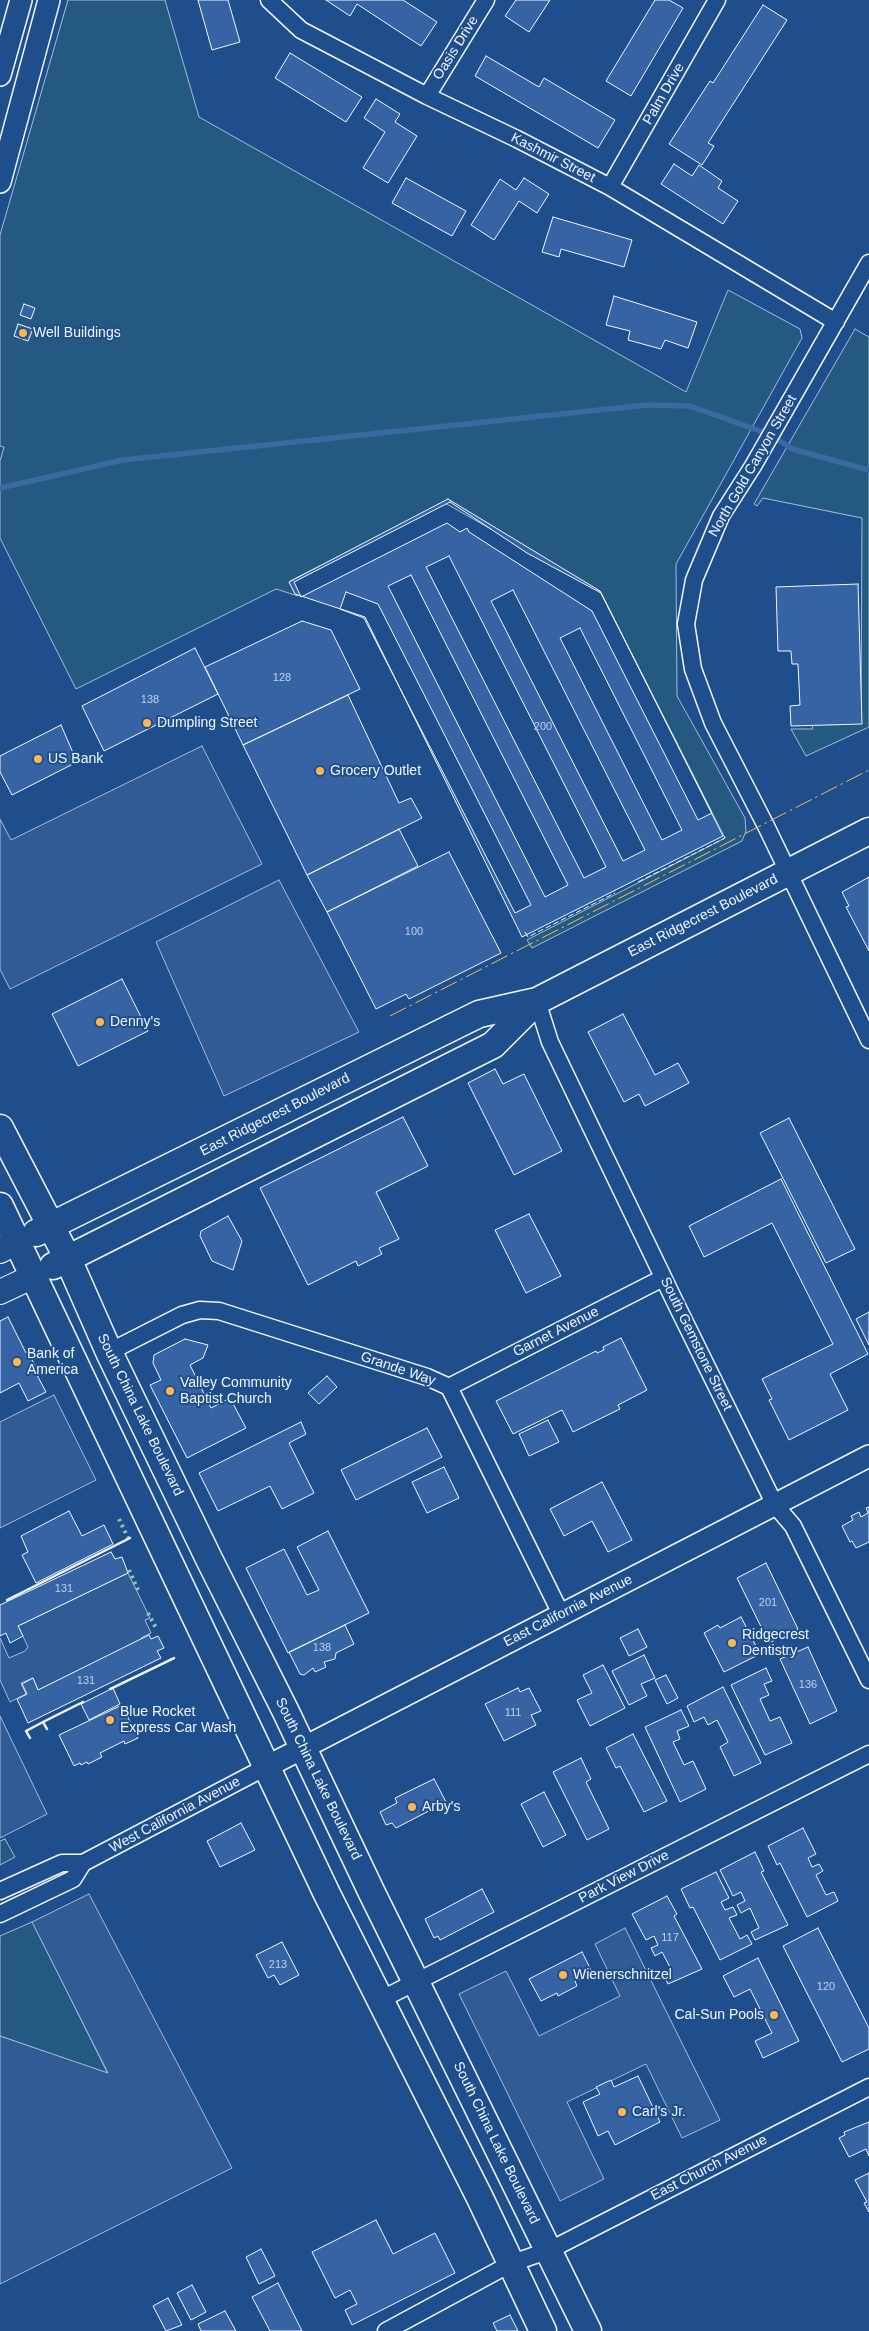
<!DOCTYPE html>
<html>
<head>
<meta charset="utf-8">
<style>
	body { margin:0 }
	canvas { display:block; background:#1f4e8c }
</style>
</head>
<body>
<canvas width="869" height="2331"></canvas>
<script>
const g = document.querySelector('canvas').getContext('2d');
g.lineJoin = 'round';
function paint(path, color) { g.fillStyle = color; g.fill(path, 'evenodd'); }
const shape = rows => new Path2D(rows.map(r => 'M' + r).join(''));
function trace(path, color, width, dash) { g.strokeStyle = color; g.lineWidth = width; g.lineCap = dash ? 'butt' : 'round'; g.setLineDash(dash || []); g.stroke(path); }
function write(font, color, halo, rows, align = 'center') {
  g.font = font + ' Helvetica,sans-serif'; g.lineWidth = 4; g.setLineDash([]); g.textBaseline = 'middle'; g.strokeStyle = halo; g.fillStyle = color; for (const [text, x, y, turn = 0] of rows) {
    g.save(); g.translate(x, y); g.rotate((+turn || 0) * Math.PI / 180); g.textAlign = isNaN(turn) ? turn : align; if (halo) g.strokeText(text, 0, 0); g.fillText(text, 0, 0); g.restore();
  }
}
const green = shape([
	[68,0,165,0,199,117,686,392,728,290,800,329,802,338,676,564,677,696,745,818,746,831,742,841,532,948,527,940,725,838,600,591,445,503,290,581,298,596,276,589,76,689,0,538,0,461,4,447,0,446,0,235,68,0],
	[855,329,869,337,869,727,806,756,791,729,813,729,812,725,861,722,862,518,763,498,757,506,754,504,855,329],
	[5,1839,15,1857,0,1865,0,1841,5,1839],
	[32,1922,33,1923,108,2074,0,2036,0,1936,32,1922]
]);
paint(green, '#245a82');
trace(green, '#a8bbd7', 1);
const parking = shape([
	[202,746,262,864,10,989,0,969,0,819,11,840,202,746],
	[279,880,359,1032,224,1096,156,942,279,880],
	[54,1395,96,1480,0,1528,0,1422,54,1395],
	[128,1573,150,1618,145,1620,151,1633,141,1638,142,1641,38,1690,33,1678,21,1683,26,1694,10,1702,0,1680,0,1638,9,1658,25,1651,28,1647,18,1626,128,1573],
	[0,1716,47,1814,0,1838,0,1716],
	[89,1894,232,2168,0,2284,0,2036,108,2073,32,1922,89,1894],
	[625,1928,720,2120,682,2138,646,2064,567,2102,604,2179,560,2201,459,1994,506,1971,539,2036,620,1996,595,1944,625,1928]
]);
paint(parking, '#305b95');
trace(parking, '#a8bbd7', 1);
trace(shape([
	[0,488,123,460,647,405,690,406,771,435,792,449,869,470]
]), '#3b69a3', 5.5);
const building = shape([
	[198,0,228,0,240,42,212,50,198,0],
	[326,0,403,0,437,22,421,46,357,4,350,16,326,0],
	[516,0,550,0,529,32,505,16,516,0],
	[655,0,669,0,683,8,631,96,606,81,655,0],
	[763,5,787,20,708,143,714,146,702,165,669,144,710,81,713,83,763,5],
	[290,53,362,97,346,122,275,78,290,53],
	[486,56,539,87,544,78,615,120,598,148,475,76,486,56],
	[376,99,400,114,395,122,417,136,388,183,363,168,385,132,364,118,376,99],
	[674,164,692,176,699,165,722,181,718,188,738,201,723,224,661,184,674,164],
	[406,178,466,211,452,236,392,203,406,178],
	[524,178,549,194,537,213,519,201,494,240,471,225,500,179,516,190,524,178],
	[553,217,632,240,624,267,561,249,559,257,542,252,553,217],
	[614,296,697,322,688,348,665,340,661,349,628,340,630,331,606,325,614,296],
	[24,304,35,308,31,319,20,315,24,304],
	[18,324,33,329,28,341,14,336,18,324],
	[448,499,600,591,723,836,522,937,365,617,295,594,289,582,448,499],
	[450,502,527,553,601,593,712,813,698,820,592,611,469,532,467,528,460,532,447,523,301,597,294,582,450,502],
	[449,556,606,867,584,878,426,567,449,556],
	[411,575,568,885,545,897,388,586,411,575],
	[858,584,862,724,791,726,790,706,800,705,798,664,792,664,791,651,778,651,776,587,858,584],
	[513,590,645,850,623,861,491,601,513,590],
	[346,592,378,604,531,905,515,913,364,618,340,609,346,592],
	[302,621,331,630,360,689,243,745,205,667,302,621],
	[580,628,682,830,662,840,560,638,580,628],
	[195,648,218,694,104,751,82,706,195,648],
	[348,695,399,803,411,798,422,818,307,875,243,745,348,695],
	[61,725,77,762,12,795,0,772,0,756,61,725],
	[399,829,418,866,327,912,307,875,399,829],
	[449,852,501,953,409,999,406,994,376,1009,327,912,449,852],
	[869,877,869,951,846,907,849,906,842,892,869,877],
	[122,979,148,1031,78,1066,52,1014,122,979],
	[623,1014,655,1075,678,1063,689,1083,645,1106,639,1094,624,1102,588,1032,623,1014],
	[495,1069,503,1084,524,1074,562,1151,514,1175,468,1083,495,1069],
	[403,1117,428,1166,376,1192,399,1239,379,1248,382,1254,358,1266,356,1261,308,1285,260,1188,403,1117],
	[789,1118,855,1249,826,1263,760,1133,789,1118],
	[781,1179,868,1354,830,1374,848,1410,789,1440,769,1400,772,1399,762,1379,833,1344,772,1223,704,1257,689,1226,781,1179],
	[529,1214,561,1276,526,1293,495,1230,529,1214],
	[228,1216,242,1241,233,1270,212,1261,200,1236,201,1231,228,1216],
	[869,1312,869,1345,856,1319,869,1312],
	[8,1317,26,1353,28,1353,39,1372,37,1375,46,1392,28,1401,19,1383,0,1393,0,1321,8,1317],
	[621,1338,647,1390,618,1405,620,1409,573,1432,562,1410,513,1434,496,1401,596,1351,597,1353,604,1350,603,1347,621,1338],
	[185,1339,208,1345,203,1358,190,1365,211,1408,230,1398,246,1428,187,1458,150,1385,161,1380,153,1363,154,1355,185,1339],
	[327,1376,337,1387,319,1404,308,1393,327,1376],
	[548,1420,559,1442,529,1456,519,1434,548,1420],
	[301,1422,306,1434,289,1443,314,1493,282,1509,270,1486,218,1511,199,1473,301,1422],
	[427,1428,442,1457,356,1500,341,1470,427,1428],
	[444,1467,459,1498,427,1513,412,1482,444,1467],
	[602,1482,632,1540,608,1552,592,1521,564,1536,550,1509,602,1482],
	[869,1507,869,1542,856,1548,852,1541,850,1542,842,1526,853,1520,851,1516,859,1512,861,1517,868,1513,866,1508,869,1507],
	[69,1511,82,1536,104,1525,113,1544,36,1583,22,1555,28,1552,21,1536,69,1511],
	[328,1531,369,1613,288,1653,246,1568,284,1549,307,1595,319,1590,297,1547,328,1531],
	[111,1552,115,1559,122,1557,128,1573,18,1626,23,1636,10,1643,6,1633,0,1636,0,1605,111,1552],
	[766,1563,798,1629,769,1643,737,1578,766,1563],
	[741,1617,760,1654,724,1672,704,1633,718,1625,720,1628,741,1617],
	[345,1625,354,1644,336,1653,335,1659,324,1662,326,1667,315,1672,313,1668,304,1675,300,1674,289,1652,345,1625],
	[638,1629,647,1647,629,1656,620,1638,638,1629],
	[149,1635,151,1639,158,1636,164,1648,157,1651,161,1658,28,1723,17,1699,27,1694,22,1684,33,1678,38,1690,149,1635],
	[808,1647,837,1711,810,1724,780,1659,808,1647],
	[644,1655,655,1678,641,1684,647,1696,629,1705,612,1671,644,1655],
	[603,1665,625,1708,590,1726,577,1700,592,1693,583,1675,603,1665],
	[766,1668,772,1681,764,1684,769,1695,760,1699,770,1721,780,1717,792,1743,765,1755,731,1685,766,1668],
	[666,1675,678,1698,667,1704,655,1680,666,1675],
	[723,1687,761,1763,734,1776,720,1747,728,1742,717,1720,708,1725,704,1717,694,1722,687,1706,723,1687],
	[113,1688,120,1704,89,1720,81,1704,113,1688],
	[518,1688,520,1692,529,1688,541,1711,531,1715,536,1725,504,1741,485,1704,518,1688],
	[122,1705,138,1738,125,1744,124,1741,100,1753,102,1757,88,1764,87,1762,81,1765,80,1763,74,1766,59,1735,122,1705],
	[681,1710,689,1726,677,1731,680,1739,673,1742,684,1765,693,1761,706,1789,680,1802,645,1727,681,1710],
	[633,1734,667,1801,644,1812,620,1766,616,1768,606,1748,633,1734],
	[581,1758,591,1779,586,1782,609,1829,587,1840,553,1772,581,1758],
	[434,1779,446,1802,396,1828,392,1823,386,1825,380,1812,397,1803,395,1798,434,1779],
	[544,1792,566,1835,543,1847,521,1804,544,1792],
	[241,1823,255,1850,220,1867,207,1841,241,1823],
	[803,1828,816,1854,808,1858,812,1867,819,1864,823,1871,816,1875,826,1895,834,1892,838,1901,807,1917,780,1863,777,1865,768,1846,803,1828],
	[755,1852,764,1871,761,1872,788,1925,755,1940,751,1932,759,1928,750,1908,741,1913,737,1905,745,1901,741,1892,733,1896,720,1870,755,1852],
	[716,1872,729,1898,721,1902,725,1910,733,1907,737,1915,729,1918,740,1939,747,1935,752,1944,720,1960,693,1907,690,1908,681,1889,716,1872],
	[482,1889,494,1912,440,1940,438,1936,434,1938,425,1919,482,1889],
	[667,1896,677,1914,674,1916,702,1969,668,1984,664,1976,672,1971,662,1952,655,1956,651,1948,658,1945,654,1936,646,1940,632,1914,667,1896],
	[818,1928,869,2028,869,2049,842,2062,783,1946,818,1928],
	[282,1942,299,1975,280,1985,274,1975,268,1978,256,1955,282,1942],
	[582,1952,593,1974,575,1981,577,1986,558,1996,557,1993,541,2001,529,1979,582,1952],
	[758,1958,799,2041,763,2058,755,2041,772,2033,750,1989,734,1997,723,1976,758,1958],
	[638,2076,660,2122,615,2145,608,2131,598,2136,583,2102,600,2094,596,2087,611,2080,614,2087,638,2076],
	[869,2122,869,2156,866,2149,849,2157,839,2138,845,2135,844,2132,869,2122],
	[869,2173,869,2212,864,2203,867,2202,855,2180,869,2173],
	[376,2220,393,2254,435,2233,455,2273,352,2325,345,2310,357,2304,350,2290,335,2298,312,2252,376,2220],
	[261,2249,275,2276,259,2284,246,2257,261,2249],
	[278,2283,302,2331,270,2331,252,2297,278,2283],
	[192,2285,206,2312,191,2320,177,2293,192,2285],
	[168,2298,182,2325,166,2331,153,2306,168,2298],
	[225,2311,236,2331,201,2331,198,2324,225,2311],
	[510,2315,518,2331,497,2331,493,2323,510,2315]
]);
paint(building, '#3563a3');
trace(building, '#f2f6ff', 1);
const minor = shape([
	[269,0,301,30,427,96,517,139,610,187,836,322],
	[427,96,486,0],
	[610,187,717,0],
	[869,263,753,466,721,516,694,580,686,624,693,669,713,723,767,828,869,1040],
	[537,1001,550,1042,676,1304,775,1505,793,1526,869,1680],
	[109,1352,182,1315,200,1310,219,1311,427,1377,449,1387,561,1614],
	[449,1387,663,1278],
	[0,1891,62,1863,83,1863,266,1767],
	[0,1914,73,1879,83,1863],
	[380,2000,869,1754],
	[386,2331,512,2263,550,2250,869,2087]
]);
const tertiary = shape([
	[0,75,21,0],
	[0,182,49,0],
	[266,1767,869,1456]
]);
const secondary = shape([
	[0,1251,17,1242],
	[0,1292,34,1276]
]);
const primary = shape([
	[0,1128,68,1259,109,1352,209,1559,286,1712,371,1891,588,2331],
	[0,1206,327,1894,480,2198,543,2331],
	[36,1233,479,1014,537,1001,869,831],
	[53,1266,493,1045,537,1001]
]);
trace(minor, '#f2f6ff', 19);
trace(tertiary, '#f2f6ff', 24);
trace(secondary, '#f2f6ff', 26);
trace(primary, '#f2f6ff', 29);
trace(minor, '#1f4e8c', 16);
trace(tertiary, '#1f4e8c', 21);
trace(secondary, '#1f4e8c', 24);
trace(primary, '#1f4e8c', 26);
trace(shape([
	[119,1519,128,1538],
	[129,1570,138,1590],
	[148,1613,157,1630]
]), '#97c8a6', 4, [2.5, 4]);
trace(shape([
	[638,882,725,838,723,834],
	[525,932,528,937,615,893]
]), '#f2f6ff', 1, [6, 2.5]);
trace(shape([
	[7,1600,130,1538],
	[110,1689,174,1658],
	[43,1722,83,1702],
	[30,1738,26,1731,43,1722,47,1729]
]), '#f2f6ff', 2.5);
trace(shape([
	[390,1016,869,770]
]), '#ffb74d', 1, [18, 4, 2.5, 4]);
for (const [x, y, r, color] of [
	[23,333,5,"#ffb74d"],
	[147,723,5,"#ffb74d"],
	[38,759,5,"#ffb74d"],
	[320,771,5,"#ffb74d"],
	[100,1022,5,"#ffb74d"],
	[17,1362,5,"#ffb74d"],
	[170,1391,5,"#ffb74d"],
	[732,1643,5,"#ffb74d"],
	[110,1720,5,"#ffb74d"],
	[412,1807,5,"#ffb74d"],
	[563,1975,5,"#ffb74d"],
	[774,2015,5,"#ffb74d"],
	[622,2112,5,"#ffb74d"]
]) { const dot = new Path2D(); dot.arc(x, y, r, 0, 2 * Math.PI); g.fillStyle = color; g.fill(dot); trace(dot, '#1f4e8c', 2); }
write('11px', '#c3d1e8', null, [
	["128",282,678],
	["138",150,700],
	["200",543,727],
	["100",414,932],
	["131",64,1589],
	["201",768,1603],
	["138",322,1648],
	["131",86,1681],
	["136",808,1685],
	["111",513,1713],
	["117",670,1938],
	["213",278,1965],
	["120",826,1987]
]);
write('14px', '#f2f6ff', '#1f4e8c', [
	["Oasis Drive",456,48,-58],
	["Palm Drive",664,94,-60],
	["Kashmir Street",553,158,27],
	["North Gold Canyon Street",753,466,-60],
	["East Ridgecrest Boulevard",703,916,-27],
	["East Ridgecrest Boulevard",275,1115,-27],
	["Garnet Avenue",556,1332,-27],
	["South Gemstone Street",696,1344,64],
	["Grande Way",398,1369,19],
	["South China Lake Boulevard",140,1415,64],
	["East California Avenue",568,1611,-27],
	["South China Lake Boulevard",318,1779,64],
	["West California Avenue",175,1815,-28],
	["Park View Drive",624,1877,-27],
	["South China Lake Boulevard",496,2143,64],
	["East Church Avenue",709,2168,-27]
]);
write('14px', '#f2f6ff', '#1f4e8c', [
	["Well Buildings",33,333],
	["Dumpling Street",157,723],
	["US Bank",48,759],
	["Grocery Outlet",330,771],
	["Denny's",110,1022],
	["Bank of",27,1354],
	["America",27,1370],
	["Valley Community",180,1383],
	["Baptist Church",180,1399],
	["Ridgecrest",742,1635],
	["Dentistry",742,1651],
	["Blue Rocket",120,1712],
	["Express Car Wash",120,1728],
	["Arby's",422,1807],
	["Wienerschnitzel",573,1975],
	["Cal-Sun Pools",764,2015,"right"],
	["Carl's Jr.",632,2112]
], 'left');
</script>
</body>
</html>
